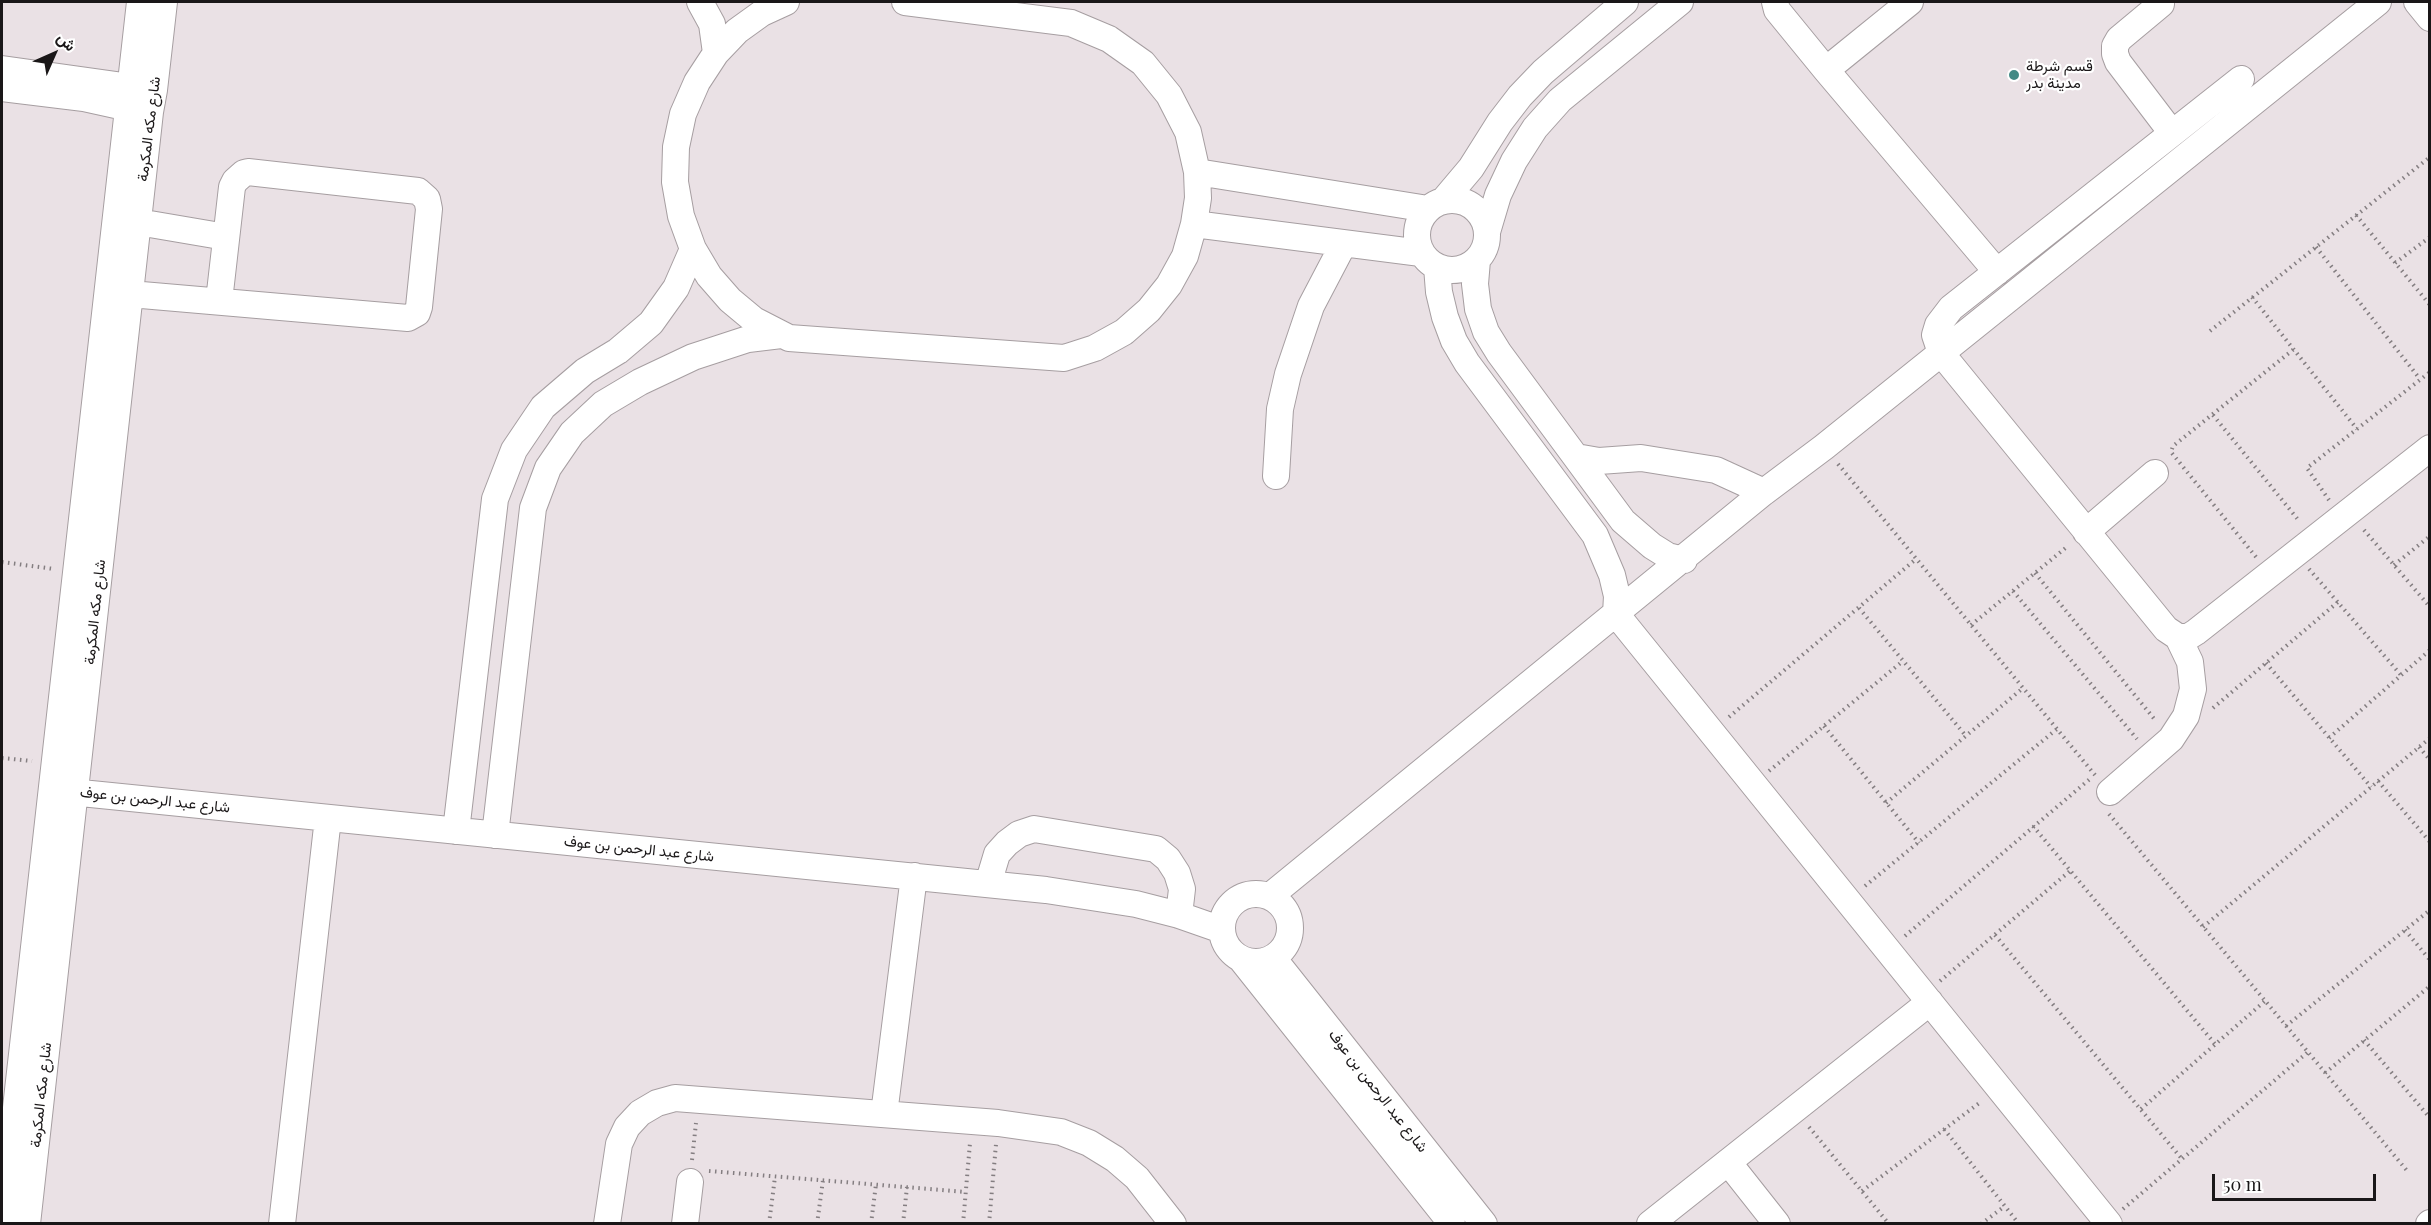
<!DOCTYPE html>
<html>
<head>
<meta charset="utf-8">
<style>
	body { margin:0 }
	#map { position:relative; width:2431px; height:1225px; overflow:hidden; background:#eae1e5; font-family:"Playfair Display",Vazirmatn,serif }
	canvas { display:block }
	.frame { position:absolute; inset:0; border:3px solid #1a1718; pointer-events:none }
	.north { position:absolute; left:24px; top:24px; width:60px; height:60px; -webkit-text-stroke:4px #fff; paint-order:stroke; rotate:45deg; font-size:16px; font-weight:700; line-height:24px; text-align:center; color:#1a1718 }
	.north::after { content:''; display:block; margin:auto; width:21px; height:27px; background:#1a1718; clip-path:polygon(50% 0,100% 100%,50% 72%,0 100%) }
	.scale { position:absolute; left:2212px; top:1174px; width:164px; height:27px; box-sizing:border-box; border:3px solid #1a1718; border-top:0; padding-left:8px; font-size:18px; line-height:21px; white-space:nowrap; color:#1a1718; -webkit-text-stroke:4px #fff; paint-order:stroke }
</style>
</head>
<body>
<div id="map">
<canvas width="2431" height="1225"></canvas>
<div class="frame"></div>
<div class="north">ش</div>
<div class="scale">50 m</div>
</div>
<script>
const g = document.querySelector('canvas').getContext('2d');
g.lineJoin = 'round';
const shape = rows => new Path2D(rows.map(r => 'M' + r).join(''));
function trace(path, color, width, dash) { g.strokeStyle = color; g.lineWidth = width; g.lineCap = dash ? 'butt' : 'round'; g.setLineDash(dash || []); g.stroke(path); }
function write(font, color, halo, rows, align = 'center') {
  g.font = font + ' "Playfair Display",Vazirmatn,serif'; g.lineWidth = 4.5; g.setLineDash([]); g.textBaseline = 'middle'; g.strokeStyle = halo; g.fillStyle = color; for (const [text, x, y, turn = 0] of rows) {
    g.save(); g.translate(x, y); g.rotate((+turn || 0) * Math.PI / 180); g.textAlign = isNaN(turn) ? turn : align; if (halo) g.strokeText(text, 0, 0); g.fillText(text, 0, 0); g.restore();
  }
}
const minor = shape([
	[700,2,712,24,716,53],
	[786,2,762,13,737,31,716,53,697,82,683,114,676,147,675,182,681,216,693,249,709,276,730,300,754,320,789,338,1064,358,1095,348,1124,332,1149,310,1169,285,1185,256,1194,224,1198,198,1197,172,1188,132,1169,95,1143,63,1109,39,1071,23,905,2],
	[1775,2,1777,10,1826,70,1997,272],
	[2417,2,2430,18],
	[2161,4,2119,39,2115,46,2115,54,2118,62,2172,133],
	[2,69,145,89],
	[1826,70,1910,2],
	[2241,79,1951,308,1938,325,1935,335,1941,353,2166,629,2178,637,2188,637,2196,632,2430,448],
	[2,88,84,98,143,111],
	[1197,172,1428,209],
	'1417 235a35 35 0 1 1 70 0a35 35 0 1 1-70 0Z',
	[1444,200,1471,168,1500,122,1520,96,1543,72,1625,2],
	[138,222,226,237],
	[1194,224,1421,253],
	[1487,232,1498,195,1514,161,1535,128,1560,100,1680,2],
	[1477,260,1475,284,1478,309,1486,332,1499,353,1623,521,1652,546,1668,556,1684,560],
	[1437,267,1439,292,1445,317,1454,341,1467,363,1595,535,1612,575,1617,596,1616,614,2109,1224],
	[130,294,408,318,417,313,419,307,429,209,427,199,418,191,248,172,244,173,235,181,232,187,219,301],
	[1576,457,1599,461,1641,458,1716,470,1764,492],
	[1276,476,1280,409,1288,374,1311,306,1344,243],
	[2086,532,2155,473],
	[61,791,1046,890,1136,904,1179,915,1222,930],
	[2110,792,2171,739,2186,716,2193,689,2190,662,2178,637],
	[456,831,495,499,514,450,543,407,585,371,618,351,651,323,676,288,693,249],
	[495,835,533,508,548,468,572,433,603,404,640,382,693,357,748,339,781,335],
	[988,884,997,854,1007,843,1019,834,1034,829,1156,849,1168,859,1177,873,1182,889,1179,915],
	'1222 928a34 34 0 1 1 68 0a34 34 0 1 1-68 0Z',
	[1270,896,1764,492,1824,447,2378,2],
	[1273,958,1484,1224],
	[1241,959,1452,1224],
	[884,1114,914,876],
	[1728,1162,1777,1224],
	[3,1224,140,2],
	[27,1224,150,112,154,90,164,2],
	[282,1224,328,818],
	[607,1224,619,1144,627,1127,640,1113,657,1103,675,1098,998,1123,1061,1132,1089,1143,1115,1159,1137,1178,1173,1224],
	[685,1224,690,1182],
	[1650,1224,1930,1002],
	[2429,1224,2430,1223]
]);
trace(minor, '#a69ea1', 28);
trace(shape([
	[2356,215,2430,305],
	[2316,247,2420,379],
	[2395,263,2430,237],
	[2252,297,2357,429],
	[2210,331,2430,157],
	[2213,415,2300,522],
	[1838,464,2095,775],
	[2329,500,2307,468,2430,372],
	[2364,530,2430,607],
	[2256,557,2171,452,2173,446,2294,349],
	[2,562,54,569],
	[2394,565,2430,536],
	[2309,569,2401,675],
	[2035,573,2156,721],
	[2013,591,2137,739],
	[1859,608,1966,736],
	[1971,625,2068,546],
	[2266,663,2371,787],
	[2213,708,2338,602],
	[1729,717,1916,559],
	[1824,726,1919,843],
	[2329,738,2430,650],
	[2419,747,2430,760],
	[2,758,32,761],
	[1769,771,1903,661],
	[2378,781,2430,842],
	[1886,803,2023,688],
	[2109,814,2409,1173],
	[2033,826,2215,1044],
	[1865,886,2057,729],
	[2203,927,2430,738],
	[2405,930,2430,960],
	[1995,935,2182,1159],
	[1905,936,2091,778],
	[1940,981,2070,871],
	[2286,1026,2430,910],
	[2364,1040,2430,1118],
	[2325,1073,2430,986],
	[2141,1109,2265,1001],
	[1809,1127,1889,1224],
	[1944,1129,2019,1224],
	[692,1160,696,1123],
	[709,1171,966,1192],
	[1862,1191,1982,1101],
	[2123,1209,2308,1052],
	[769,1224,775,1177],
	[817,1224,823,1180],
	[871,1224,876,1184],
	[903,1224,907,1187],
	[963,1224,970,1143],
	[989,1224,996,1144],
	[1981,1224,2005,1206]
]), '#847e81', 4, [1.5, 4.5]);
trace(minor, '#fff', 26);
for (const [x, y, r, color] of [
	[2014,75,6,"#438a85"]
]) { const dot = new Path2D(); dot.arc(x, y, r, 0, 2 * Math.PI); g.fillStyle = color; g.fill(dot); trace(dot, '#fff', 2); }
write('15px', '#1a1718', '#fff', [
	["قسم شرطة",2026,66],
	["مدينة بدر",2026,83]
], 'left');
write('15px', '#1a1718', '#fff', [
	["شارع مكه المكرمة",149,129,-83],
	["شارع مكه المكرمة",95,612,-84],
	["شارع عبد الرحمن بن عوف",155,800,6],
	["شارع عبد الرحمن بن عوف",639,849,6],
	["شارع عبد الرحمن بن عوف",1378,1091,52],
	["شارع مكه المكرمة",41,1095,-84]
]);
</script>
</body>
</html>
